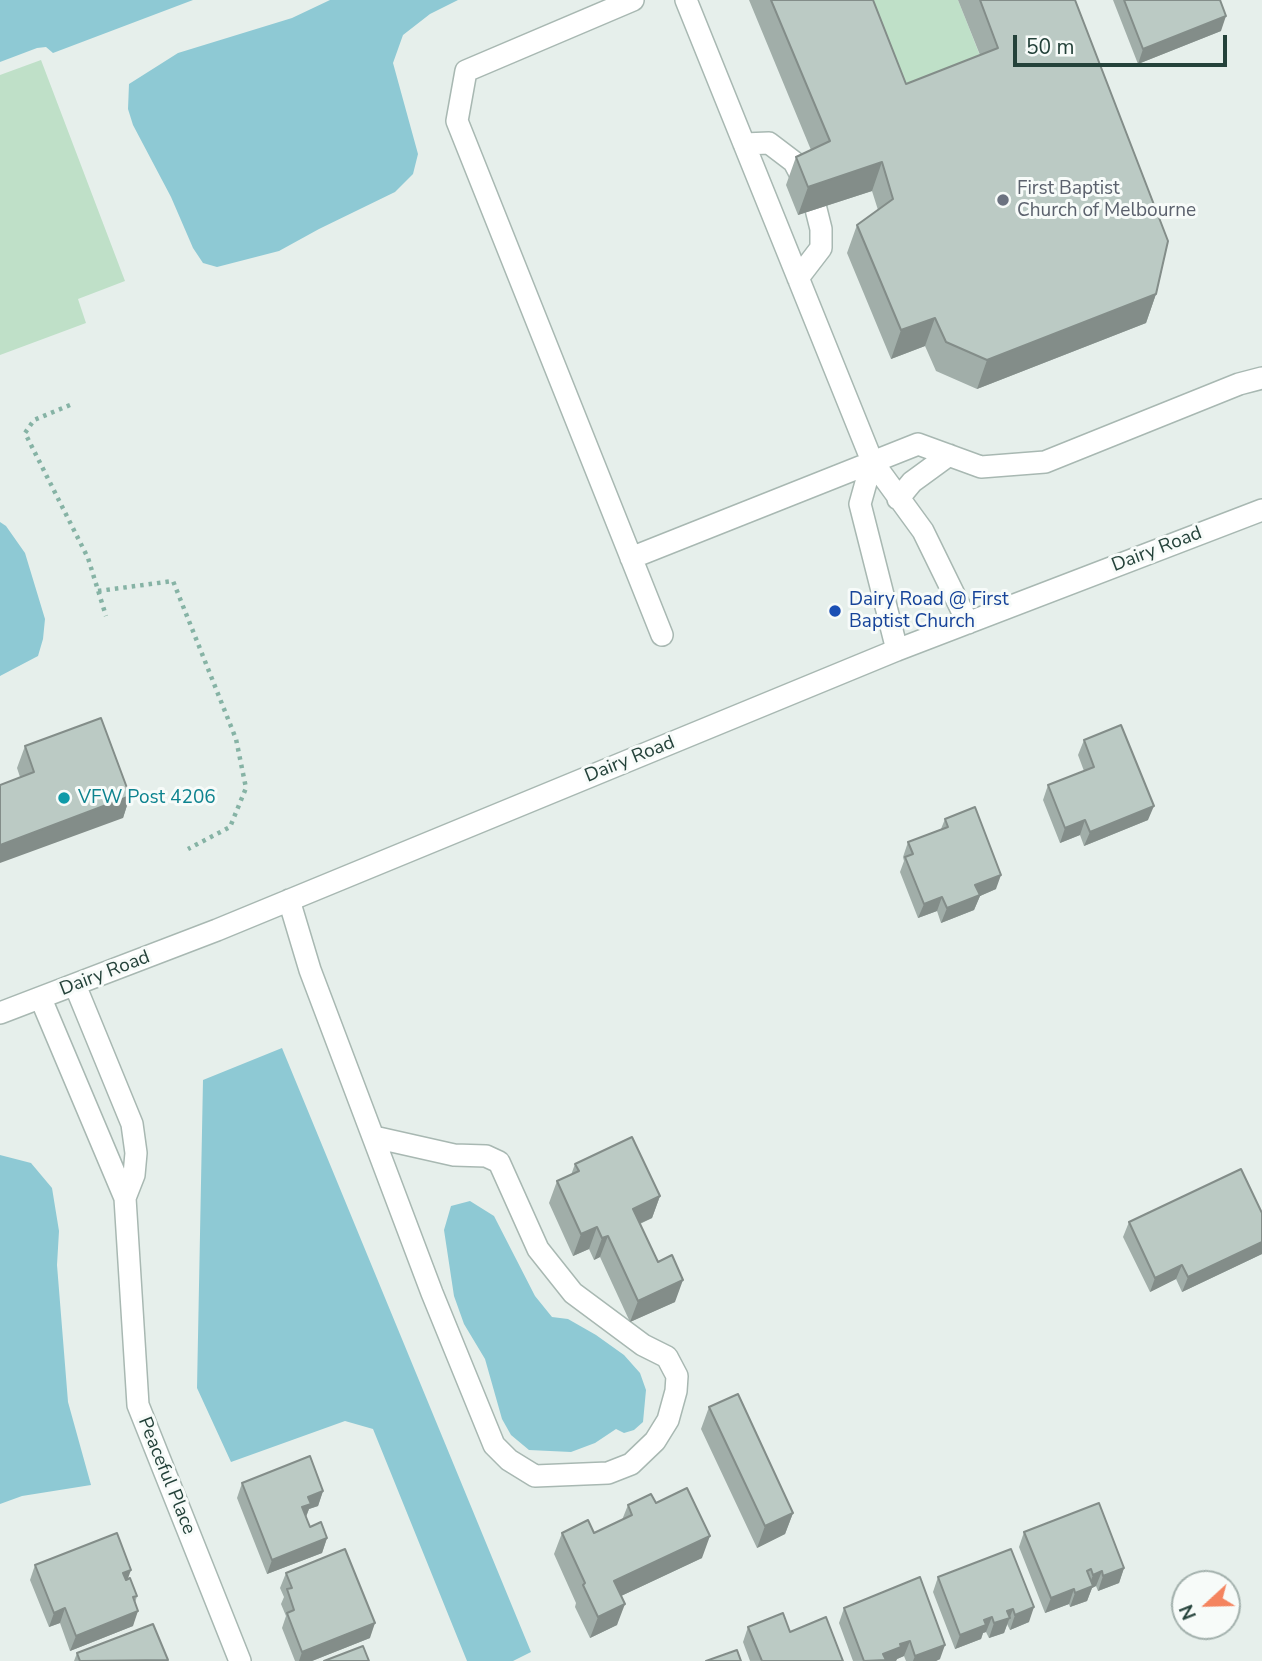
<!DOCTYPE html>
<html>
<head>
<meta charset="utf-8">
<style>
	body { margin:0 }
	#map { position:relative; width:1262px; height:1661px; overflow:hidden; background:#e6efeb; font-family:"Nunito Sans",sans-serif }
	canvas { display:block }
	.north { position:absolute; left:1171px; top:1570px; width:70px; height:70px; box-sizing:border-box; background:#f7fbf9; border:2px solid #a3b1ad; border-radius:50%; rotate:248deg; font-size:19px; font-weight:700; line-height:28px; text-align:center; color:#24423a }
	.north::after { content:''; display:block; margin:auto; width:24px; height:32px; background:#f4845f; clip-path:polygon(50% 0,100% 100%,50% 72%,0 100%) }
	.scale { position:absolute; left:1013px; top:35px; width:214px; height:32px; box-sizing:border-box; border:4px solid #24423a; border-top:0; padding-left:9px; font-size:21px; line-height:24px; white-space:nowrap; color:#24423a; -webkit-text-stroke:5px #f7fbf9; paint-order:stroke }
</style>
</head>
<body>
<div id="map">
<canvas width="1262" height="1661"></canvas>
<div class="north">N</div>
<div class="scale">50 m</div>
</div>
<script>
const g = document.querySelector('canvas').getContext('2d');
g.lineJoin = 'round';
function paint(path, color) { g.fillStyle = color; g.fill(path, 'evenodd'); }
const shape = rows => new Path2D(rows.map(r => 'M' + r).join(''));
function trace(path, color, width, dash) { g.strokeStyle = color; g.lineWidth = width; g.lineCap = dash ? 'butt' : 'round'; g.setLineDash(dash || []); g.stroke(path); }
function write(font, color, halo, rows, align = 'center') {
  g.font = font + ' "Nunito Sans",sans-serif'; g.lineWidth = 6; g.setLineDash([]); g.textBaseline = 'middle'; g.strokeStyle = halo; g.fillStyle = color; for (const [text, x, y, turn = 0] of rows) {
    g.save(); g.translate(x, y); g.rotate((+turn || 0) * Math.PI / 180); g.textAlign = isNaN(turn) ? turn : align; if (halo) g.strokeText(text, 0, 0); g.fillText(text, 0, 0); g.restore();
  }
}
paint(shape([
	[852,0,958,0,988,76,895,113],
	[41,60,125,281,78,299,86,323,0,355,0,75]
]), '#bfe0c8');
paint(shape([
	[0,0,193,0,53,53,46,47,37,48,0,62],
	[330,0,458,0,430,14,403,35,393,63,418,154,413,174,395,192,319,229,279,251,217,267,203,263,193,248,171,197,133,125,128,109,129,84,178,53,292,18],
	[0,522,6,526,25,553,45,619,43,639,38,656,0,676],
	[282,1048,531,1652,513,1661,467,1661,373,1429,345,1421,231,1462,197,1388,203,1080],
	[0,1155,31,1163,52,1188,59,1231,57,1265,68,1402,91,1485,22,1496,0,1504],
	[470,1201,494,1216,535,1296,552,1317,568,1319,596,1335,624,1355,640,1373,646,1390,643,1422,634,1430,624,1433,616,1429,595,1443,571,1452,529,1450,511,1435,502,1419,485,1359,464,1324,454,1296,444,1230,451,1206]
]), '#8ec9d4');
const minor = shape([
	[633,0,466,71,457,121,662,635],
	[686,0,872,461,923,531,968,623],
	[744,144,769,143,794,162,802,177],
	[798,278,821,248,821,229,816,209],
	[872,461,860,504,897,650],
	[898,499,912,482,949,455],
	[631,558,918,444,981,467,1045,462,1239,384,1262,378],
	[289,900,310,970,432,1293,494,1445,509,1460,535,1476,608,1473,631,1464,655,1441,668,1420,676,1391,677,1376,667,1357,643,1345,573,1293,538,1249,499,1162,486,1156,454,1155,374,1137],
	[75,985,132,1124,136,1153,134,1175,125,1198],
	[41,999,125,1198,138,1405,240,1661],
	[0,1013,217,930,897,650,1262,510]
]);
trace(minor, '#a8b8b2', 24);
trace(shape([
	[70,405,34,420,25,433,88,558,106,616],
	[98,591,173,581,236,739,246,788,230,827,188,849]
]), '#86b3a5', 4.5, [3.5, 5]);
trace(minor, '#fff', 21);
paint(shape([
	[749,0,873,0,906,84,980,55,958,0,1075,0,1156,294,1146,323,977,389,936,371,925,346,891,359,847,253,857,225,878,210,872,191,798,215,786,185,796,157,811,150],
	[1113,0,1220,0,1221,31,1138,64],
	[1084,740,1148,820,1084,846,1080,835,1060,843,1043,800,1048,785,1084,771,1078,755],
	[25,746,130,796,123,818,20,777,17,768],
	[945,819,996,889,980,896,974,910,941,923,937,911,918,918,900,872,904,861,903,857,908,842,941,829],
	[575,1164,660,1196,652,1218,640,1224,675,1302,630,1322,600,1257,594,1260,589,1249,573,1256,549,1203,557,1181,571,1175],
	[1262,1213,1262,1254,1182,1292,1176,1279,1150,1292,1123,1237,1129,1222],
	[709,1407,793,1513,785,1534,757,1548,701,1429],
	[242,1483,323,1491,318,1506,309,1509,306,1517,310,1527,327,1538,322,1553,267,1574,237,1498],
	[656,1503,702,1558,621,1596,617,1625,590,1638,575,1607,576,1603,554,1554,562,1533,594,1533,622,1520,628,1505],
	[1024,1532,1124,1568,1119,1583,1098,1591,1096,1586,1092,1588,1087,1601,1070,1607,1069,1604,1045,1613,1019,1547],
	[1011,1549,1029,1622,1010,1630,1007,1624,1004,1633,989,1638,986,1632,983,1633,981,1639,955,1649,933,1592,938,1577],
	[35,1565,127,1580,137,1596,135,1603,133,1626,70,1651,60,1623,49,1627,30,1580],
	[286,1573,370,1638,312,1661,295,1661,282,1628,286,1616,281,1604,284,1597,280,1588],
	[920,1577,940,1659,936,1661,906,1661,904,1656,897,1659,896,1661,853,1661,839,1623,844,1608],
	[748,1627,790,1632,843,1661,750,1661,743,1642],
	[77,1653,168,1660,74,1661]
]), '#a1aea9');
paint(shape([
	[1226,16,1221,31,1138,64,1143,49],
	[882,162,872,191,798,215,808,187],
	[1156,294,1146,323,977,389,987,360],
	[935,318,925,346,891,359,901,330],
	[130,796,123,818,0,863,0,845],
	[1154,806,1148,820,1084,846,1090,832],
	[1085,820,1080,835,1060,843,1065,828],
	[1001,875,996,889,980,896,974,910,941,923,947,908,975,885],
	[942,897,937,911,918,918,924,904],
	[660,1196,652,1218,625,1230,633,1209],
	[597,1227,589,1249,573,1256,581,1234],
	[608,1236,600,1257,594,1260,602,1238],
	[1262,1242,1262,1254,1182,1292,1188,1277],
	[1182,1265,1176,1279,1150,1292,1155,1278],
	[683,1280,675,1302,630,1322,638,1301],
	[323,1491,318,1506,309,1509,305,1519,302,1507,308,1497],
	[793,1513,785,1534,757,1548,765,1526],
	[710,1536,702,1558,606,1603,614,1581],
	[327,1538,322,1553,267,1574,272,1560],
	[1124,1568,1119,1583,1098,1591,1103,1576],
	[131,1570,126,1584,123,1573],
	[1102,1571,1096,1586,1092,1588,1087,1601,1070,1607,1075,1593,1088,1588,1093,1575],
	[1074,1589,1069,1604,1045,1613,1051,1598],
	[625,1604,617,1625,590,1638,598,1617],
	[1034,1607,1029,1622,1010,1630,1015,1615],
	[65,1608,60,1623,49,1627,54,1613],
	[1013,1609,1004,1633,989,1638,994,1623,1007,1611],
	[138,1611,133,1626,70,1651,76,1636],
	[992,1617,986,1632,983,1633,981,1639,955,1649,960,1635,984,1620],
	[375,1623,370,1638,312,1661,299,1661,302,1652],
	[910,1641,904,1656,897,1659,896,1661,880,1661,883,1654,900,1644],
	[945,1645,940,1659,936,1661,913,1661,915,1656]
]), '#838d89');
const building = shape([
	[771,0,873,0,906,84,998,48,980,0,1075,0,1168,241,1156,294,987,360,946,342,935,318,901,330,857,225,893,199,882,162,808,187,796,157,830,141,771,0],
	[1124,0,1220,0,1226,16,1143,49,1124,0],
	[101,718,130,796,0,845,0,785,34,772,25,746,101,718],
	[1121,725,1154,806,1090,832,1085,820,1065,828,1048,785,1094,767,1084,740,1121,725],
	[975,807,1001,875,975,885,980,895,947,908,942,897,924,904,905,857,913,854,908,842,948,827,945,819,975,807],
	[632,1137,660,1196,633,1209,658,1262,672,1255,683,1280,638,1301,608,1236,602,1238,597,1227,581,1234,557,1181,579,1171,575,1164,632,1137],
	[1241,1169,1262,1213,1262,1242,1188,1277,1182,1265,1155,1278,1129,1222,1241,1169],
	[738,1394,793,1513,765,1526,709,1407,738,1394],
	[310,1456,323,1491,308,1497,311,1504,302,1507,310,1527,321,1522,327,1538,272,1560,242,1483,310,1456],
	[687,1488,710,1536,614,1581,625,1604,598,1617,583,1585,585,1583,562,1533,588,1520,594,1533,632,1515,628,1505,651,1494,656,1503,687,1488],
	[1099,1503,1124,1568,1103,1576,1102,1571,1093,1575,1091,1569,1087,1571,1093,1586,1075,1593,1074,1589,1051,1598,1024,1532,1099,1503],
	[117,1533,131,1570,123,1573,126,1580,130,1578,137,1596,133,1597,138,1611,76,1636,65,1608,54,1613,35,1565,117,1533],
	[345,1549,375,1623,302,1652,287,1613,294,1610,287,1589,292,1588,286,1573,345,1549],
	[1011,1549,1034,1607,1015,1615,1013,1609,1007,1611,1010,1618,994,1623,992,1617,984,1620,986,1625,960,1635,938,1577,1011,1549],
	[920,1577,945,1645,915,1656,910,1641,900,1644,901,1647,883,1654,886,1660,864,1661,844,1608,920,1577],
	[783,1613,790,1632,826,1617,843,1661,762,1661,748,1627,783,1613],
	[153,1624,168,1660,80,1661,77,1653,153,1624],
	[363,1646,369,1661,324,1661,363,1646],
	[737,1650,741,1661,706,1661,737,1650]
]);
paint(building, '#bbcac4');
trace(building, '#838d89', 2);
for (const [x, y, r, color] of [
	[1003,200,7,"#6b7280"],
	[835,611,7,"#1a4fb4"],
	[64,798,7,"#0f9aa8"]
]) { const dot = new Path2D(); dot.arc(x, y, r, 0, 2 * Math.PI); g.fillStyle = color; g.fill(dot); trace(dot, '#f7fbf9', 2.5); }
write('19px', '#5b616d', '#f7fbf9', [
	["First Baptist",1017,189],
	["Church of Melbourne",1017,211]
], 'left');
write('19px', '#24423a', '#f7fbf9', [
	["Dairy Road",1157,550,-21],
	["Dairy Road",630,760,-22],
	["Dairy Road",105,974,-21],
	["Peaceful Place",166,1476,68]
]);
write('19px', '#164399', '#f7fbf9', [
	["Dairy Road @ First",849,600],
	["Baptist Church",849,622]
], 'left');
write('19px', '#0d838f', '#f7fbf9', [
	["VFW Post 4206",78,798]
], 'left');
</script>
</body>
</html>
